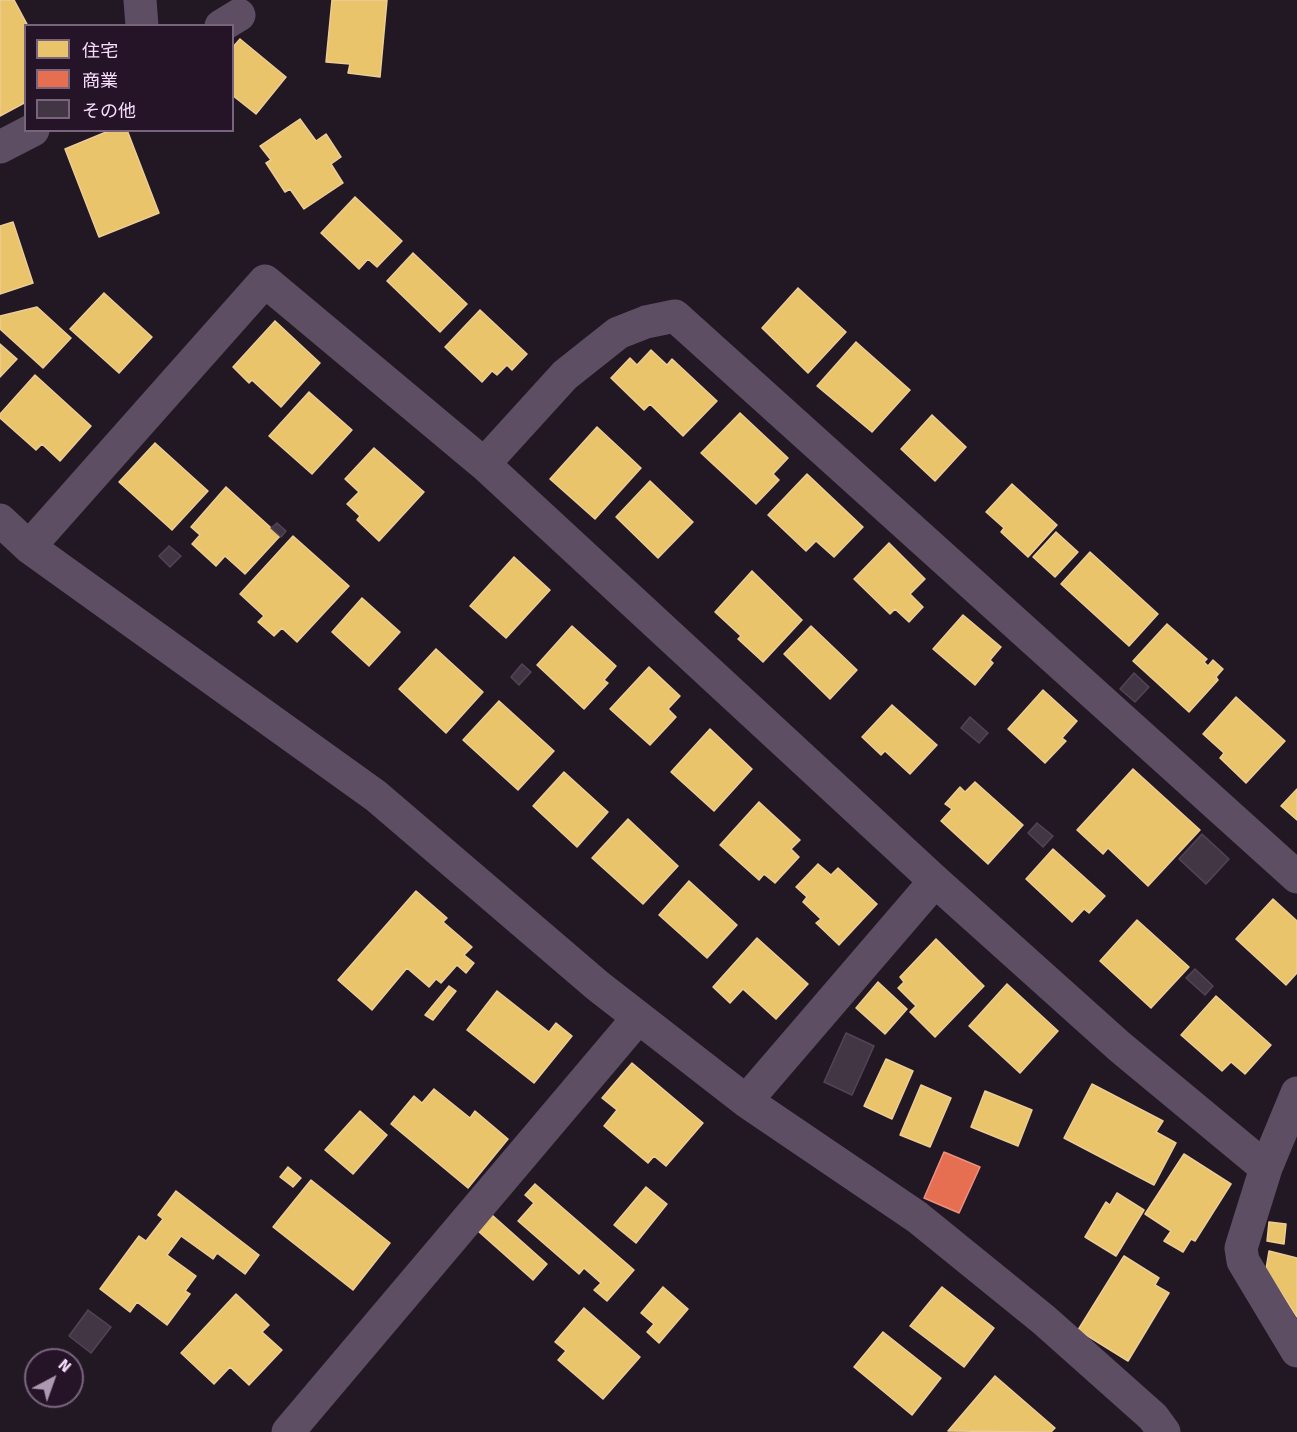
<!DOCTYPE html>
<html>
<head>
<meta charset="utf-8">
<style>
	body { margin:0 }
	#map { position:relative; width:1297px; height:1432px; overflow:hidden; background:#221823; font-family:"Fira Sans","Noto Sans JP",sans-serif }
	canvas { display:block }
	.legend { position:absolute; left:24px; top:24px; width:210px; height:108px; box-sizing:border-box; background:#251328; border:2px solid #79647d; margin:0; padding:8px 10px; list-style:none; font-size:18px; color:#f6ddfc }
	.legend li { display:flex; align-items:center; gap:12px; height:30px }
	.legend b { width:30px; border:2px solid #79647d }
	.north { position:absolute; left:24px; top:1348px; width:60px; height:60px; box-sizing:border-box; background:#251328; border:2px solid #79647d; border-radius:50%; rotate:41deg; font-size:16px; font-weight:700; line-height:24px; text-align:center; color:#f6ddfc }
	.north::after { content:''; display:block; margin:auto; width:21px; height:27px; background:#ac98b0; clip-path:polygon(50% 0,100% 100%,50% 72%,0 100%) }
</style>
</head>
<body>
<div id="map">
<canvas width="1297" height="1432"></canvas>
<ul class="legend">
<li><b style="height:16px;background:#e9c46a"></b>住宅</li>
<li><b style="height:16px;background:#e76f51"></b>商業</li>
<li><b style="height:16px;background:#433644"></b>その他</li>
</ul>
<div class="north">N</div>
</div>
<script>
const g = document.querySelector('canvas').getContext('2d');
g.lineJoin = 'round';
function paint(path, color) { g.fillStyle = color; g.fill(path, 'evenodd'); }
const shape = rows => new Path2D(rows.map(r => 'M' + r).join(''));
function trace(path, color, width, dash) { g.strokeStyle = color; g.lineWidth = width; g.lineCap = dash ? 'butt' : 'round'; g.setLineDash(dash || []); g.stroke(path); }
const homes = shape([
	[0,0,14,0,28,26,26,26,26,102,0,116,0,0],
	[332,0,387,0,380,77,348,73,350,64,326,62,332,0],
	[240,39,286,77,256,114,232,95,232,48,240,39],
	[300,119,316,141,326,134,341,157,331,164,343,183,304,209,290,189,285,192,266,163,271,160,260,146,300,119],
	[111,130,127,130,159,213,99,237,65,149,111,130],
	[355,197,402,241,377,267,368,259,359,269,321,233,355,197],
	[13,222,33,283,0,294,0,226,13,222],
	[413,253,467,304,440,332,387,281,413,253],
	[798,288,846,332,808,373,762,328,798,288],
	[104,293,152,337,119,373,70,329,104,293],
	[37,307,71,338,43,368,0,329,0,316,37,307],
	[480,310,527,354,512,370,507,365,497,375,492,371,482,382,445,347,480,310],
	[275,321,320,363,281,407,252,380,249,383,233,367,275,321],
	[856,342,910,390,872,432,817,386,856,342],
	[0,344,17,359,0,377,0,344],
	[651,350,667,365,672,359,717,401,683,436,650,404,644,410,611,378,630,358,637,365,651,350],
	[35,375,91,426,60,461,42,444,36,450,0,418,0,414,35,375],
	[309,392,352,430,312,474,269,436,309,392],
	[740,413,788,458,773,474,779,480,756,504,701,453,740,413],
	[932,415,966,447,935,481,901,449,932,415],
	[597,427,641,468,595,519,550,479,597,427],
	[155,443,208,491,172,530,119,482,155,443],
	[374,448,424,492,379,541,357,520,360,516,347,504,359,492,345,479,374,448],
	[807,474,863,527,834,557,816,541,806,551,768,515,807,474],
	[650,481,693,522,658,558,616,517,650,481],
	[1012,484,1057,525,1028,557,1001,532,1004,528,986,512,1012,484],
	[226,487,280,536,245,574,225,556,216,566,192,544,200,535,191,527,226,487],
	[1056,532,1078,552,1055,577,1033,557,1056,532],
	[293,536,349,586,297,642,282,628,274,636,258,622,264,616,240,594,293,536],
	[889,543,925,579,910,594,923,607,909,622,895,609,890,614,854,579,889,543],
	[1090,552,1158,614,1129,646,1061,584,1090,552],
	[514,557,550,590,506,638,470,606,514,557],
	[752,571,802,620,763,662,738,639,741,636,715,612,752,571],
	[362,598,400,632,369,666,332,632,362,598],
	[963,615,1001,647,990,660,993,663,975,685,933,649,963,615],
	[1167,624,1207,659,1204,662,1208,666,1213,660,1223,669,1216,677,1218,680,1189,712,1133,661,1167,624],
	[572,626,616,666,604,680,608,683,584,709,537,665,572,626],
	[811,626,857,670,830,699,784,654,811,626],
	[436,649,483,692,446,733,399,689,436,649],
	[649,667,680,696,668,709,676,717,650,745,610,709,649,667],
	[1043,690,1077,721,1062,738,1066,741,1045,763,1008,729,1043,690],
	[1236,697,1285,741,1246,783,1220,758,1224,753,1203,734,1236,697],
	[499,701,554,751,518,790,463,740,499,701],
	[892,705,937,745,910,774,885,751,881,755,862,737,892,705],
	[710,729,752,769,714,811,671,772,710,729],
	[1133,769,1200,830,1148,886,1108,848,1103,854,1077,830,1133,769],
	[564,772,608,812,577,847,533,806,564,772],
	[975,782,1023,825,988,864,941,821,952,809,945,804,960,787,965,792,975,782],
	[1297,789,1297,820,1281,806,1297,789],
	[759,802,800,840,791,849,799,857,775,883,764,874,759,880,720,845,759,802],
	[628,819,678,866,643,904,592,858,628,819],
	[1053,849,1105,896,1089,913,1084,909,1072,922,1026,879,1053,849],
	[818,864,831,875,838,868,877,904,839,945,816,923,821,919,803,902,807,897,796,887,818,864],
	[689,881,737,925,707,958,659,915,689,881],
	[416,891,447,918,443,922,472,947,464,955,474,963,466,973,457,965,441,983,436,979,429,987,407,968,372,1010,338,980,416,891],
	[1273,899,1297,921,1297,973,1286,985,1236,939,1273,899],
	[1137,920,1189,967,1151,1008,1100,961,1137,920],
	[757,938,808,984,776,1019,743,989,730,1003,713,987,757,938],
	[936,939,984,986,935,1037,910,1012,916,1006,898,988,904,982,900,977,936,939],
	[878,982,907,1009,885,1034,856,1008,878,982],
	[1007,984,1058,1031,1020,1073,969,1026,1007,984],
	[449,986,456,991,433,1020,425,1015,449,986],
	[497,991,549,1032,556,1023,572,1036,534,1083,467,1030,497,991],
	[1216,996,1271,1045,1245,1074,1231,1062,1222,1071,1181,1035,1216,996],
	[886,1059,913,1071,892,1119,864,1106,886,1059],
	[632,1063,703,1123,666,1166,654,1156,648,1163,604,1126,617,1110,602,1098,632,1063],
	[1092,1084,1163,1121,1156,1132,1176,1143,1154,1185,1064,1138,1092,1084],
	[921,1085,951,1098,930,1147,900,1135,921,1085],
	[434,1089,470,1118,475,1111,508,1139,468,1188,391,1124,414,1096,422,1103,434,1089],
	[985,1091,1032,1110,1018,1146,971,1127,985,1091],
	[360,1111,387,1135,353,1174,325,1150,360,1111],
	[1184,1154,1231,1184,1195,1241,1191,1239,1183,1252,1164,1241,1171,1231,1145,1214,1184,1154],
	[288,1167,301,1178,293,1187,280,1177,288,1167],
	[311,1180,390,1243,353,1290,273,1227,311,1180],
	[535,1184,634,1270,607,1301,594,1290,601,1283,584,1268,579,1274,518,1221,534,1203,525,1195,535,1184],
	[646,1187,667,1204,636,1243,614,1225,646,1187],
	[176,1191,259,1255,245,1274,217,1253,213,1259,181,1236,167,1255,196,1276,185,1291,190,1294,167,1325,137,1302,130,1312,100,1289,139,1236,146,1241,163,1219,158,1215,176,1191],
	[1117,1193,1144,1210,1116,1256,1085,1237,1106,1202,1110,1205,1117,1193],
	[492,1215,547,1264,533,1280,478,1231,492,1215],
	[1269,1222,1286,1224,1284,1244,1267,1241,1269,1222],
	[1269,1251,1297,1258,1297,1317,1266,1269,1269,1251],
	[1124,1256,1159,1278,1155,1285,1169,1293,1128,1361,1078,1330,1124,1256],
	[663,1287,688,1309,659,1343,647,1332,654,1324,641,1313,663,1287],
	[942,1287,994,1328,964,1367,910,1326,942,1287],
	[236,1294,269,1325,262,1332,282,1350,249,1385,230,1367,214,1384,181,1353,236,1294],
	[584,1308,640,1357,603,1399,558,1360,566,1351,555,1342,584,1308],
	[883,1332,941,1378,912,1415,854,1367,883,1332],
	[995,1376,1055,1428,1051,1432,948,1431,995,1376]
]);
paint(homes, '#e9c46a');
trace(homes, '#edcc96', 1.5);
const shops = shape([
	[944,1152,980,1167,959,1213,924,1198,944,1152]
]);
paint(shops, '#e76f51');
trace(shops, '#ec9084', 1.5);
const building = shape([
	[277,523,286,531,281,537,271,528,277,523],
	[169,546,181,556,170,567,159,556,169,546],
	[522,664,531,672,519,685,511,677,522,664],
	[1134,673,1149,687,1135,702,1120,689,1134,673],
	[970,717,988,733,979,743,961,728,970,717],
	[1037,823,1053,836,1043,847,1028,833,1037,823],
	[1202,834,1229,859,1206,884,1179,859,1202,834],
	[1195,969,1213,986,1205,995,1186,978,1195,969],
	[846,1033,874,1046,852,1095,824,1082,846,1033],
	[88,1310,111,1327,91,1353,69,1336,88,1310]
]);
paint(building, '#433644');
trace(building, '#534356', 1.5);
trace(shape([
	[140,0,142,26],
	[221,26,239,15],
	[0,147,33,130],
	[484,464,565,375,618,333,646,322,675,316,1297,877],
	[0,520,29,547,376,796,598,986,746,1101,917,1217,1044,1320,1153,1417,1164,1432],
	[29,547,265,281,484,464,935,881,1120,1047,1266,1168],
	[1297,1093,1266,1168,1241,1248,1243,1261,1297,1351],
	[746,1101,935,881],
	[288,1432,638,1018]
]), '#5e4e63', 33);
</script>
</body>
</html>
